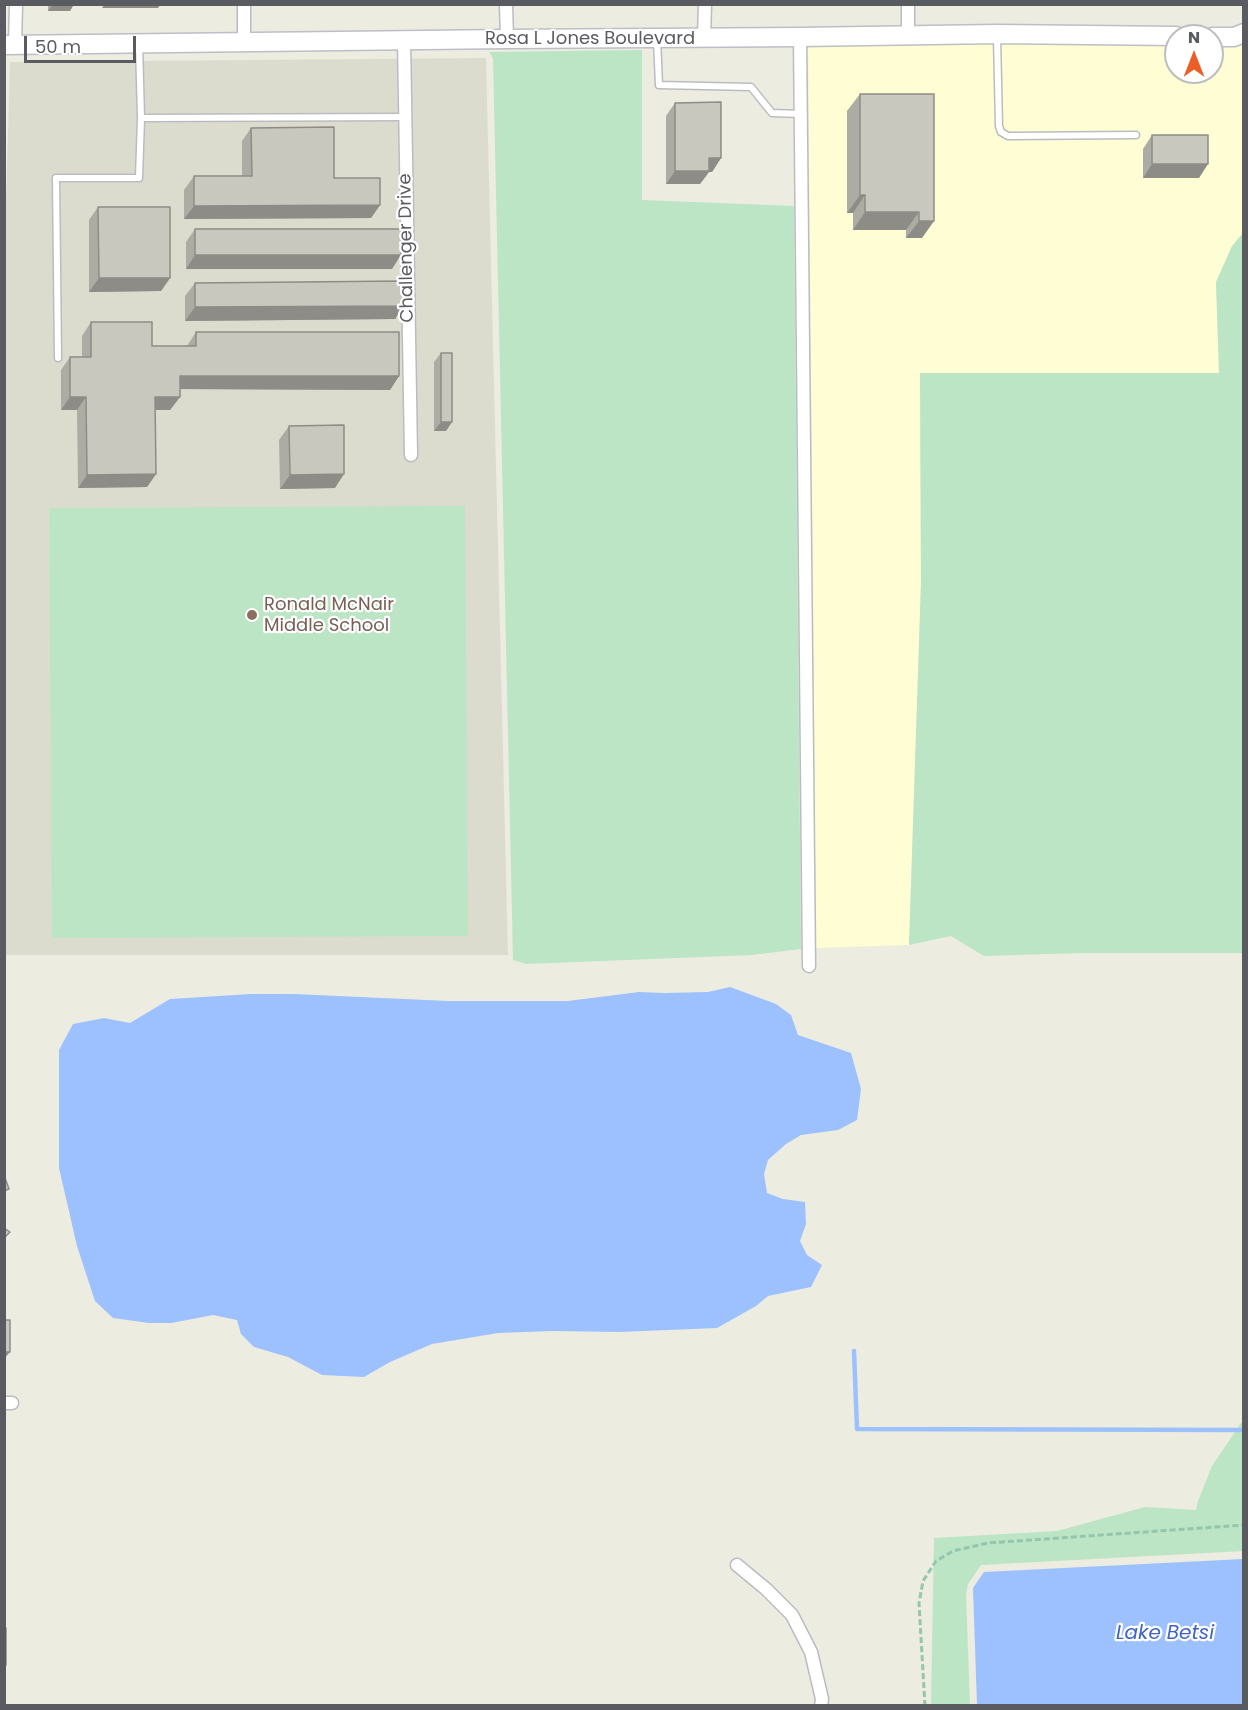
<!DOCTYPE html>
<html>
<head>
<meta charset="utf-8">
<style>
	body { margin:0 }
	#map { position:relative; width:1248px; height:1710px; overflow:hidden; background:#ecece0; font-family:Poppins,sans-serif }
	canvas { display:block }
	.frame { position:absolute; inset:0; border:6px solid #595b61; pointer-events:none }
	.north { position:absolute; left:1164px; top:24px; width:60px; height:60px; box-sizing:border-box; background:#fff; border:2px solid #bdbdc0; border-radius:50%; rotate:0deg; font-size:16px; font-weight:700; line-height:24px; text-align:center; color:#595b61 }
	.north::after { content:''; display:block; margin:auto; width:21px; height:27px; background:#eb5f27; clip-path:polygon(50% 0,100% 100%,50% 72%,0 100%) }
	.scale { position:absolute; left:24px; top:36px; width:112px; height:27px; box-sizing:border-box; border:3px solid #595b61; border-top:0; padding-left:8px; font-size:18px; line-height:21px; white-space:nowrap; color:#595b61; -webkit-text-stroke:4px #fff; paint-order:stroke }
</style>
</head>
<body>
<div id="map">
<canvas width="1248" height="1710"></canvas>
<div class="frame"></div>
<div class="north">N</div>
<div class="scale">50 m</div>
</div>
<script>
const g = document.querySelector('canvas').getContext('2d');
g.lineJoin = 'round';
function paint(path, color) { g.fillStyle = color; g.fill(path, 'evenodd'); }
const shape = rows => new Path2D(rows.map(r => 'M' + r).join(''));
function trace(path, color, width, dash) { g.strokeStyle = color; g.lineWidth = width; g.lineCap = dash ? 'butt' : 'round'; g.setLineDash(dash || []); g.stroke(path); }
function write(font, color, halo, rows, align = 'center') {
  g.font = font + ' Poppins,sans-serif'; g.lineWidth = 4.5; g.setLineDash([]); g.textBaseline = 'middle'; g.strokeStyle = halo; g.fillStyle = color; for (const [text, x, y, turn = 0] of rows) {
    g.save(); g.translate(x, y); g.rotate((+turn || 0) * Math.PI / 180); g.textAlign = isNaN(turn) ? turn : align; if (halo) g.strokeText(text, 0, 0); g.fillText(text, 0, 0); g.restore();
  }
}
paint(shape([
	[997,42,1176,45,1176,72,1212,72,1212,46,1234,46,1243,43,1243,233,1232,247,1216,282,1219,373,920,373,921,583,909,945,816,948,808,46]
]), '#fefdd3');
paint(shape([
	[486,58,508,955,5,955,4,274,10,62]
]), '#dcdcce');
paint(shape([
	[642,50,642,200,794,206,801,949,752,955,526,964,513,960,493,58,489,52],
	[1243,233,1243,953,1081,953,984,956,951,936,909,945,921,583,920,373,1219,373,1216,282,1232,246],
	[465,506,468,936,52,938,49,508],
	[1241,1423,1244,1423,1243,1551,981,1565,968,1584,966,1595,970,1705,931,1705,934,1538,1057,1531,1145,1507,1196,1510,1198,1501,1212,1466]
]), '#bbe5c4');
paint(shape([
	[730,987,776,1004,791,1015,798,1035,851,1053,861,1089,857,1120,838,1130,801,1135,786,1144,768,1160,764,1174,767,1193,783,1199,805,1202,806,1224,800,1241,807,1255,822,1265,811,1287,768,1296,756,1306,717,1328,619,1332,552,1331,498,1333,432,1344,390,1362,364,1377,322,1375,288,1357,254,1347,241,1334,237,1320,213,1315,171,1323,149,1323,113,1318,95,1301,77,1246,59,1168,59,1050,73,1024,104,1018,130,1023,170,999,251,994,294,994,448,1001,568,1001,639,992,664,993,708,992],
	[1243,1559,1243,1705,977,1705,973,1588,984,1572]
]), '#9dc0ff');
trace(shape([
	[854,1351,857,1429,1244,1430]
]), '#9dc0ff', 4.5);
const lane = shape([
	[997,37,999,126,1001,132,1008,136,1136,135],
	[657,39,659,85,751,87,772,113,801,114],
	[139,44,141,118,405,117],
	[58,358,56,178,139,178,141,118]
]);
const street = shape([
	[244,4,244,43],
	[506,4,507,39],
	[908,35,908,4],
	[800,37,809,966],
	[704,38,705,4],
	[404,40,411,455],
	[15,45,16,4],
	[4,1403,12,1403],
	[737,1565,766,1589,792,1615,811,1652,822,1699,821,1706]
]);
const secondary = shape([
	[1212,37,1234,37,1244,33],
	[4,45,507,39,800,37,997,34,1176,36]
]);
trace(lane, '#bbbcc2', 9);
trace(street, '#bbbcc2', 15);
trace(secondary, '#bdbec6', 21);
trace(shape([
	[925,1706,919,1603,923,1581,936,1561,953,1551,988,1543,1244,1525]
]), '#94c6ad', 3, [6, 3]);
trace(lane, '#fff', 6);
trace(street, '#fff', 12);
trace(secondary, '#fff', 18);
paint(shape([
	[48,4,74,4,70,11,48,11],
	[860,94,934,94,922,238,906,238,906,230,853,230,853,213,847,213,847,111],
	[675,103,721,158,712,172,709,172,700,184,666,184,666,116],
	[251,128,334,178,380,205,371,218,184,219,184,190,194,176,242,176,242,141],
	[1152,135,1199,178,1143,178,1143,149],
	[98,207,170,278,161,291,89,292,89,220],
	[195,229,392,269,186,269,186,242],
	[195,283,404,306,395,319,185,321,185,296],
	[91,322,152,346,187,346,196,332,399,376,390,390,180,389,180,397,170,410,155,410,156,474,147,487,78,488,77,410,61,410,61,370,70,357,82,357,82,336],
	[441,353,446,431,434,431,434,362],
	[289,426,335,488,280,489,279,440]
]), '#adaca4');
paint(shape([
	[53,4,74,4,70,11,48,11],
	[105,4,161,4,158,8,102,8],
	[533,4,562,4,561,6,532,6],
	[709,158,721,158,712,172,709,172,700,184,666,184,675,171],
	[1152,164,1208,164,1199,178,1143,178],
	[860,195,865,195,853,213,847,213],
	[380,205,371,218,184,219,194,206],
	[865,212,919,212,906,230,853,230],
	[919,221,934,221,922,238,906,238],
	[195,255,401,255,392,269,186,269],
	[99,278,170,278,161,291,89,292],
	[404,306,395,319,185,321,195,307],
	[180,376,399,376,390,390,170,389],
	[70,397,86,397,77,410,61,410],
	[155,397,180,397,170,410,146,410],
	[441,422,452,422,446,431,434,431],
	[156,474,147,487,78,488,87,475],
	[344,474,335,488,280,489,290,475],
	[4,1352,10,1352,4,1359]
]), '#8d8c86');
const building = shape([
	[860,94,934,94,934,221,919,221,919,212,865,212,865,195,860,195,860,94],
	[721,102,721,158,709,158,709,171,675,171,675,103,721,102],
	[334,127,334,178,380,178,380,205,194,206,194,176,252,176,251,128,334,127],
	[1152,135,1208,135,1208,164,1152,164,1152,135],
	[98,207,170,207,170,278,99,278,98,207],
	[195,229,401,229,401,255,195,255,195,229],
	[404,281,404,306,195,307,195,283,404,281],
	[91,322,152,322,152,346,196,346,196,332,399,332,399,376,180,376,180,397,155,397,156,474,87,475,86,397,70,397,70,357,91,357,91,322],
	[441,353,452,353,452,422,441,422,441,353],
	[344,425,344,474,290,475,289,426,344,425],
	[4,1175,9,1189,4,1191,4,1175],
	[4,1228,10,1232,4,1238,4,1228],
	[4,1320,10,1320,10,1352,4,1352,4,1320],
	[4,1431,5,1431,5,1452,4,1452,4,1431],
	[4,1628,6,1628,6,1665,4,1665,4,1628]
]);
paint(building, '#c9c8bf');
trace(building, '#8d8c86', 1.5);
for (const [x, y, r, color] of [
	[252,615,6,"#8d6e63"]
]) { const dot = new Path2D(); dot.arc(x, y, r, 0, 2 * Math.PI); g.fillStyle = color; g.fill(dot); trace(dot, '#fff', 2); }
write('18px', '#595b61', '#fff', [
	["Rosa L Jones Boulevard",590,39],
	["Challenger Drive",407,248,-91]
]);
write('18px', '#785e54', '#fff', [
	["Ronald McNair",264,605],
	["Middle School",264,626]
], 'left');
write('italic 20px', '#3f64c3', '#fff', [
	["Lake Betsi",1165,1634]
]);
</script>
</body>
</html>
